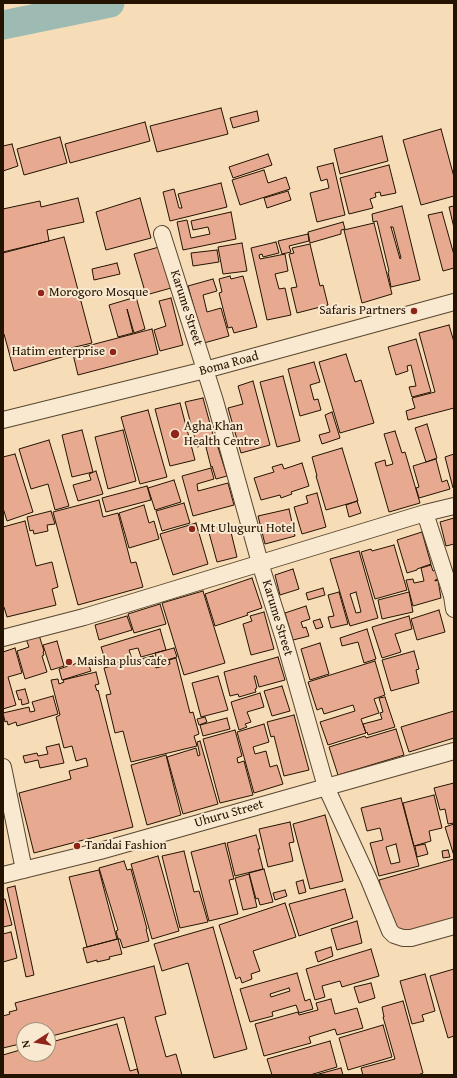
<!DOCTYPE html>
<html>
<head>
<meta charset="utf-8">
<style>
	body { margin:0 }
	#map { position:relative; width:457px; height:1078px; overflow:hidden; background:#f6ddb8; font-family:"Gentium Book Plus",serif }
	canvas { display:block }
	.frame { position:absolute; inset:0; border:4px solid #231300; pointer-events:none }
	.north { position:absolute; left:16px; top:1022px; width:40px; height:40px; box-sizing:border-box; background:#f9e9d1; border:1px solid #a3937d; border-radius:50%; rotate:258deg; font-size:11px; font-weight:700; line-height:16px; text-align:center; color:#231300 }
	.north::after { content:''; display:block; margin:auto; width:14px; height:18px; background:#8f2418; clip-path:polygon(50% 0,100% 100%,50% 72%,0 100%) }
</style>
</head>
<body>
<div id="map">
<canvas width="457" height="1078"></canvas>
<div class="frame"></div>
<div class="north">N</div>
</div>
<script>
const g = document.querySelector('canvas').getContext('2d');
g.lineJoin = 'round';
const shape = rows => new Path2D(rows.map(r => 'M' + r).join(''));
function trace(path, color, width, dash) { g.strokeStyle = color; g.lineWidth = width; g.lineCap = dash ? 'butt' : 'round'; g.setLineDash(dash || []); g.stroke(path); }
function paint(path, color) { g.fillStyle = color; g.fill(path, 'evenodd'); }
function write(font, color, halo, rows, align = 'center') {
  g.font = font + ' "Gentium Book Plus",serif'; g.lineWidth = 4; g.setLineDash([]); g.textBaseline = 'middle'; g.strokeStyle = halo; g.fillStyle = color; for (const [text, x, y, turn = 0] of rows) {
    g.save(); g.translate(x, y); g.rotate((+turn || 0) * Math.PI / 180); g.textAlign = isNaN(turn) ? turn : align; if (halo) g.strokeText(text, 0, 0); g.fillText(text, 0, 0); g.restore();
  }
}
trace(shape([
	[3,25,110,3]
]), '#9dbbb3', 29);
const building = shape([
	[221,108,228,134,157,152,150,126,221,108],
	[257,111,259,121,233,128,230,118,257,111],
	[145,122,150,141,70,163,65,144,145,122],
	[441,129,454,177,454,196,421,205,403,140,441,129],
	[382,136,388,161,340,174,334,149,382,136],
	[60,137,67,163,24,175,17,149,60,137],
	[12,144,18,166,3,171,3,146,12,144],
	[268,154,272,165,233,178,229,167,268,154],
	[333,163,345,215,317,222,310,193,329,188,327,179,321,181,317,167,333,163],
	[389,165,396,193,381,196,380,192,375,193,376,197,370,199,373,208,349,214,340,178,389,165],
	[264,170,268,183,286,177,290,189,240,205,232,180,264,170],
	[221,183,227,207,170,221,163,192,174,189,179,208,182,208,178,194,221,183],
	[288,191,291,200,267,208,264,198,288,191],
	[78,198,84,222,47,230,49,241,3,252,3,209,40,201,41,207,78,198],
	[140,198,151,238,106,250,96,212,140,198],
	[402,206,420,280,391,287,388,272,389,271,377,221,373,222,372,214,402,206],
	[391,227,393,227,401,258,400,259,391,227],
	[454,206,454,228,449,207,454,206],
	[231,212,236,239,183,250,177,222,187,220,191,238,210,234,208,227,193,230,191,221,231,212],
	[442,212,454,255,454,268,443,271,428,215,442,212],
	[343,222,345,229,341,230,341,234,310,243,308,232,343,222],
	[374,223,392,294,362,303,344,230,374,223],
	[308,234,309,241,289,246,291,252,282,254,278,241,308,234],
	[64,237,92,343,71,348,72,354,14,371,4,334,3,334,3,253,64,237],
	[276,242,279,253,263,257,262,254,259,255,260,259,285,254,288,271,275,274,279,289,285,288,291,315,267,320,251,248,276,242],
	[242,243,247,271,223,274,218,247,242,243],
	[310,244,320,286,323,285,328,305,297,313,291,288,297,287,289,254,294,253,292,248,310,244],
	[159,247,171,288,146,295,134,254,159,247],
	[217,250,219,262,193,266,191,253,217,250],
	[117,263,120,274,94,280,92,269,117,263],
	[230,276,231,279,243,276,257,327,234,333,232,327,228,328,219,293,222,292,219,279,230,276],
	[213,279,217,291,203,295,207,312,221,308,229,336,204,343,188,286,213,279],
	[136,297,145,329,134,333,127,309,133,333,118,337,109,305,136,297],
	[171,298,183,345,160,351,154,330,166,326,159,301,171,298],
	[449,325,454,342,454,408,408,420,406,411,415,408,412,398,435,392,419,333,449,325],
	[152,329,158,354,78,375,72,350,152,329],
	[416,339,431,392,412,397,409,387,416,386,411,365,407,366,408,371,396,375,388,347,416,339],
	[346,354,355,382,361,380,374,423,340,433,319,362,346,354],
	[314,362,320,382,310,385,314,400,318,399,321,410,300,416,288,369,314,362],
	[283,376,300,441,277,447,260,382,283,376],
	[253,381,270,445,241,453,228,408,243,404,238,386,253,381],
	[203,398,215,442,197,447,185,402,203,398],
	[180,403,195,460,170,466,155,409,180,403],
	[148,410,167,477,140,484,121,417,148,410],
	[332,412,340,438,322,444,319,435,330,432,325,415,332,412],
	[427,424,437,458,426,462,415,428,427,424],
	[82,430,93,472,72,477,62,435,82,430],
	[123,430,136,481,108,489,95,437,123,430],
	[395,431,402,453,405,452,420,503,389,512,375,463,385,460,386,466,393,464,384,434,395,431],
	[49,440,69,506,55,510,48,484,31,489,19,449,49,440],
	[217,444,227,476,216,479,212,466,211,467,206,447,217,444],
	[342,448,358,501,326,510,316,476,317,476,312,457,342,448],
	[15,454,33,512,7,521,3,508,3,457,15,454],
	[454,454,454,487,453,488,445,457,454,454],
	[436,459,442,482,447,480,450,489,419,498,416,488,419,487,413,466,436,459],
	[302,463,309,486,291,492,292,494,281,498,280,495,261,500,254,478,274,472,272,467,282,464,284,469,302,463],
	[211,468,214,479,197,484,198,491,228,483,234,505,193,516,182,476,211,468],
	[96,471,103,494,78,501,73,485,91,480,89,474,96,471],
	[174,480,181,502,155,510,148,488,174,480],
	[147,486,151,500,106,512,102,498,147,486],
	[317,493,326,527,302,534,294,507,308,503,306,496,317,493],
	[99,500,103,517,118,513,131,563,136,562,143,587,78,605,53,512,99,500],
	[357,501,361,513,349,517,346,505,357,501],
	[184,503,190,523,162,531,156,511,184,503],
	[144,505,149,523,154,521,159,539,129,548,119,513,144,505],
	[289,509,295,536,265,544,258,516,289,509],
	[51,511,55,524,47,525,48,531,34,534,33,530,30,531,27,517,51,511],
	[454,518,454,544,446,546,440,522,454,518],
	[25,521,36,566,52,562,58,587,52,589,56,605,7,617,4,607,3,607,3,527,25,521],
	[196,523,208,564,173,575,160,534,196,523],
	[229,524,237,557,217,562,208,529,229,524],
	[422,532,431,564,417,569,417,570,407,573,397,540,422,532],
	[394,545,407,590,375,599,361,552,371,549,372,551,394,545],
	[359,551,378,618,350,626,330,559,359,551],
	[356,592,361,612,356,613,350,594,356,592],
	[431,565,433,571,436,570,439,579,435,580,435,581,438,580,441,598,413,606,406,580,413,579,414,583,424,581,421,568,431,565],
	[293,569,299,589,280,595,275,575,293,569],
	[252,578,262,608,247,613,248,615,215,626,205,594,252,578],
	[323,588,325,595,308,600,306,593,323,588],
	[203,591,225,663,184,675,162,603,203,591],
	[339,592,348,624,331,628,328,617,334,616,328,595,339,592],
	[409,592,413,612,382,619,378,600,409,592],
	[160,604,166,624,134,633,128,614,160,604],
	[306,606,310,619,301,622,303,628,306,627,309,636,293,640,285,613,306,606],
	[439,610,445,632,417,640,411,619,439,610],
	[264,612,274,649,251,655,243,624,252,621,250,616,264,612],
	[127,616,132,630,99,640,95,625,127,616],
	[409,616,412,629,395,634,401,652,382,658,372,627,409,616],
	[320,619,323,627,316,629,313,621,320,619],
	[160,629,166,650,141,657,138,648,129,650,132,659,107,666,101,647,160,629],
	[367,629,376,659,364,663,358,642,342,646,340,638,367,629],
	[39,635,44,651,43,652,44,655,42,656,47,672,25,679,17,651,29,647,26,639,39,635],
	[57,641,64,666,51,670,43,645,57,641],
	[320,643,329,674,310,680,301,649,320,643],
	[15,648,22,673,8,677,16,705,3,709,3,652,15,648],
	[174,648,177,657,167,660,168,663,159,666,155,653,174,648],
	[414,651,419,669,416,670,419,683,391,691,382,660,414,651],
	[153,656,156,668,170,664,169,660,176,658,190,713,193,712,199,734,194,736,197,746,131,762,123,731,115,733,106,695,111,694,104,668,153,656],
	[278,657,285,680,259,687,256,676,254,676,257,688,255,689,256,692,239,697,238,694,230,696,224,672,278,657],
	[87,660,91,671,62,680,59,669,87,660],
	[375,661,385,695,374,699,379,713,361,719,366,733,328,745,320,722,355,711,353,705,324,714,322,708,317,710,308,682,375,661],
	[96,672,99,684,95,685,97,691,98,690,133,827,34,853,19,793,71,779,69,771,88,766,86,758,76,761,72,746,64,748,56,717,60,715,51,680,58,679,59,684,64,682,63,680,96,672],
	[218,676,228,710,201,717,192,683,218,676],
	[282,686,290,711,272,716,264,691,282,686],
	[25,689,29,703,22,705,21,699,19,700,16,691,25,689],
	[260,693,264,707,247,712,251,722,245,724,247,727,239,730,231,702,260,693],
	[53,696,58,714,17,726,16,722,8,725,7,721,5,722,3,713,29,707,30,712,35,711,32,702,53,696],
	[385,697,395,727,368,735,367,732,366,733,363,724,382,719,380,713,383,712,379,698,385,697],
	[454,711,454,738,409,752,401,727,454,711],
	[294,715,309,770,284,776,274,736,271,737,267,722,294,715],
	[205,717,207,722,199,725,197,719,205,717],
	[227,718,230,729,203,736,200,725,227,718],
	[264,724,269,742,253,747,255,754,266,751,270,767,277,765,283,784,254,793,237,732,264,724],
	[396,729,404,755,338,775,329,747,365,736,366,738,396,729],
	[235,730,242,756,237,758,238,763,244,761,253,795,220,803,203,739,235,730],
	[200,741,218,804,183,814,167,757,196,748,198,756,200,755,197,742,200,741],
	[59,744,64,763,40,768,38,760,25,763,23,756,37,753,38,756,48,754,46,747,59,744],
	[166,755,181,815,147,825,131,765,166,755],
	[454,783,454,823,448,824,445,809,440,810,434,788,454,783],
	[434,795,442,828,429,831,431,841,414,846,403,803,434,795],
	[401,798,419,866,379,876,370,843,383,840,380,828,367,831,361,808,401,798],
	[396,844,400,862,391,864,386,847,396,844],
	[325,815,343,881,310,889,293,824,325,815],
	[290,822,294,842,289,843,293,861,268,867,259,829,290,822],
	[454,824,454,856,445,827,454,824],
	[256,835,260,849,258,849,263,869,235,876,227,843,256,835],
	[225,843,234,879,229,880,238,914,209,921,191,852,225,843],
	[425,844,428,854,417,857,415,846,425,844],
	[448,850,450,857,443,858,442,851,448,850],
	[184,851,194,892,199,891,208,922,180,928,162,856,184,851],
	[158,856,179,931,152,939,131,864,158,856],
	[454,859,454,932,395,935,379,880,454,859],
	[124,861,127,870,131,869,147,929,146,929,149,941,123,948,120,939,118,939,116,931,118,930,99,868,124,861],
	[264,869,273,902,260,905,258,898,256,899,249,873,264,869],
	[99,870,117,939,87,947,69,877,99,870],
	[249,874,257,907,243,910,235,878,249,874],
	[303,880,306,892,299,894,296,882,303,880],
	[15,886,34,975,26,977,7,888,15,886],
	[345,889,353,918,299,936,289,904,345,889],
	[285,890,287,896,275,900,273,893,285,890],
	[3,899,5,899,12,925,3,927,3,899],
	[285,903,296,937,253,951,260,971,251,974,252,979,242,983,240,977,236,979,219,925,285,903],
	[357,921,362,943,337,950,331,929,357,921],
	[213,927,247,1049,214,1058,188,963,162,971,154,944,213,927],
	[11,932,17,958,3,962,3,934,11,932],
	[118,939,122,954,109,957,110,959,97,962,97,960,87,963,83,948,118,939],
	[331,947,333,956,318,962,315,952,331,947],
	[371,949,379,976,342,987,340,981,322,986,325,997,315,1000,306,969,371,949],
	[154,966,166,1014,155,1017,166,1057,176,1054,182,1075,139,1075,124,1017,48,1037,48,1030,24,1030,24,1043,3,1048,3,1016,10,1014,9,1012,17,1010,15,1003,154,966],
	[454,969,454,1036,448,1038,430,976,454,969],
	[297,973,305,1001,310,999,313,1009,299,1013,296,1005,272,1012,273,1016,250,1022,240,989,297,973],
	[289,988,290,991,271,997,270,994,289,988],
	[425,974,435,1011,422,1015,424,1021,412,1024,400,981,425,974],
	[371,983,375,998,359,1003,354,987,371,983],
	[331,999,335,1014,357,1008,363,1028,337,1035,335,1029,309,1037,311,1043,264,1056,255,1024,298,1012,299,1015,318,1010,316,1003,331,999],
	[403,1001,423,1073,418,1075,363,1075,361,1068,395,1059,383,1017,384,1017,382,1007,403,1001],
	[117,1024,130,1071,137,1069,139,1075,3,1075,3,1055,20,1050,19,1044,24,1043,24,1054,48,1054,48,1043,117,1024],
	[383,1025,392,1057,348,1070,339,1038,383,1025],
	[330,1041,337,1067,310,1075,272,1075,267,1059,330,1041],
	[341,1068,343,1075,315,1075,341,1068]
]);
paint(building, '#e7aa90');
trace(building, '#231300', 1);
const minor = shape([
	[162,234,215,401,260,563,284,639,326,787,369,880,390,931,394,935,403,938,411,938,454,926],
	[3,420,205,370,454,302],
	[425,513,452,596,454,609],
	[3,638,84,617,425,513,454,506],
	[3,767,24,870],
	[3,875,100,851,454,751]
]);
trace(minor, '#58462e', 18);
trace(minor, '#f9e9d1', 16);
for (const [x, y, r, color] of [
	[41,293,4,"#8f2418"],
	[414,311,4,"#8f2418"],
	[113,352,4,"#8f2418"],
	[175,434,5,"#8f2418"],
	[192,529,4,"#8f2418"],
	[69,662,4,"#8f2418"],
	[77,846,4,"#8f2418"]
]) { const dot = new Path2D(); dot.arc(x, y, r, 0, 2 * Math.PI); g.fillStyle = color; g.fill(dot); trace(dot, '#f9e9d1', 1.5); }
write('13px', '#231300', '#f9e9d1', [
	["Morogoro Mosque",49,293],
	["Safaris Partners",406,311,"right"],
	["Hatim enterprise",105,352,"right"],
	["Agha Khan",184,427],
	["Health Centre",184,442],
	["Mt Uluguru Hotel",200,529],
	["Maisha plus cafe",77,662],
	["Tandai Fashion",85,846]
], 'left');
write('13px', '#231300', '#f9e9d1', [
	["Karume Street",186,308,72],
	["Boma Road",229,364,-15],
	["Karume Street",277,618,73],
	["Uhuru Street",229,814,-16]
]);
</script>
</body>
</html>
